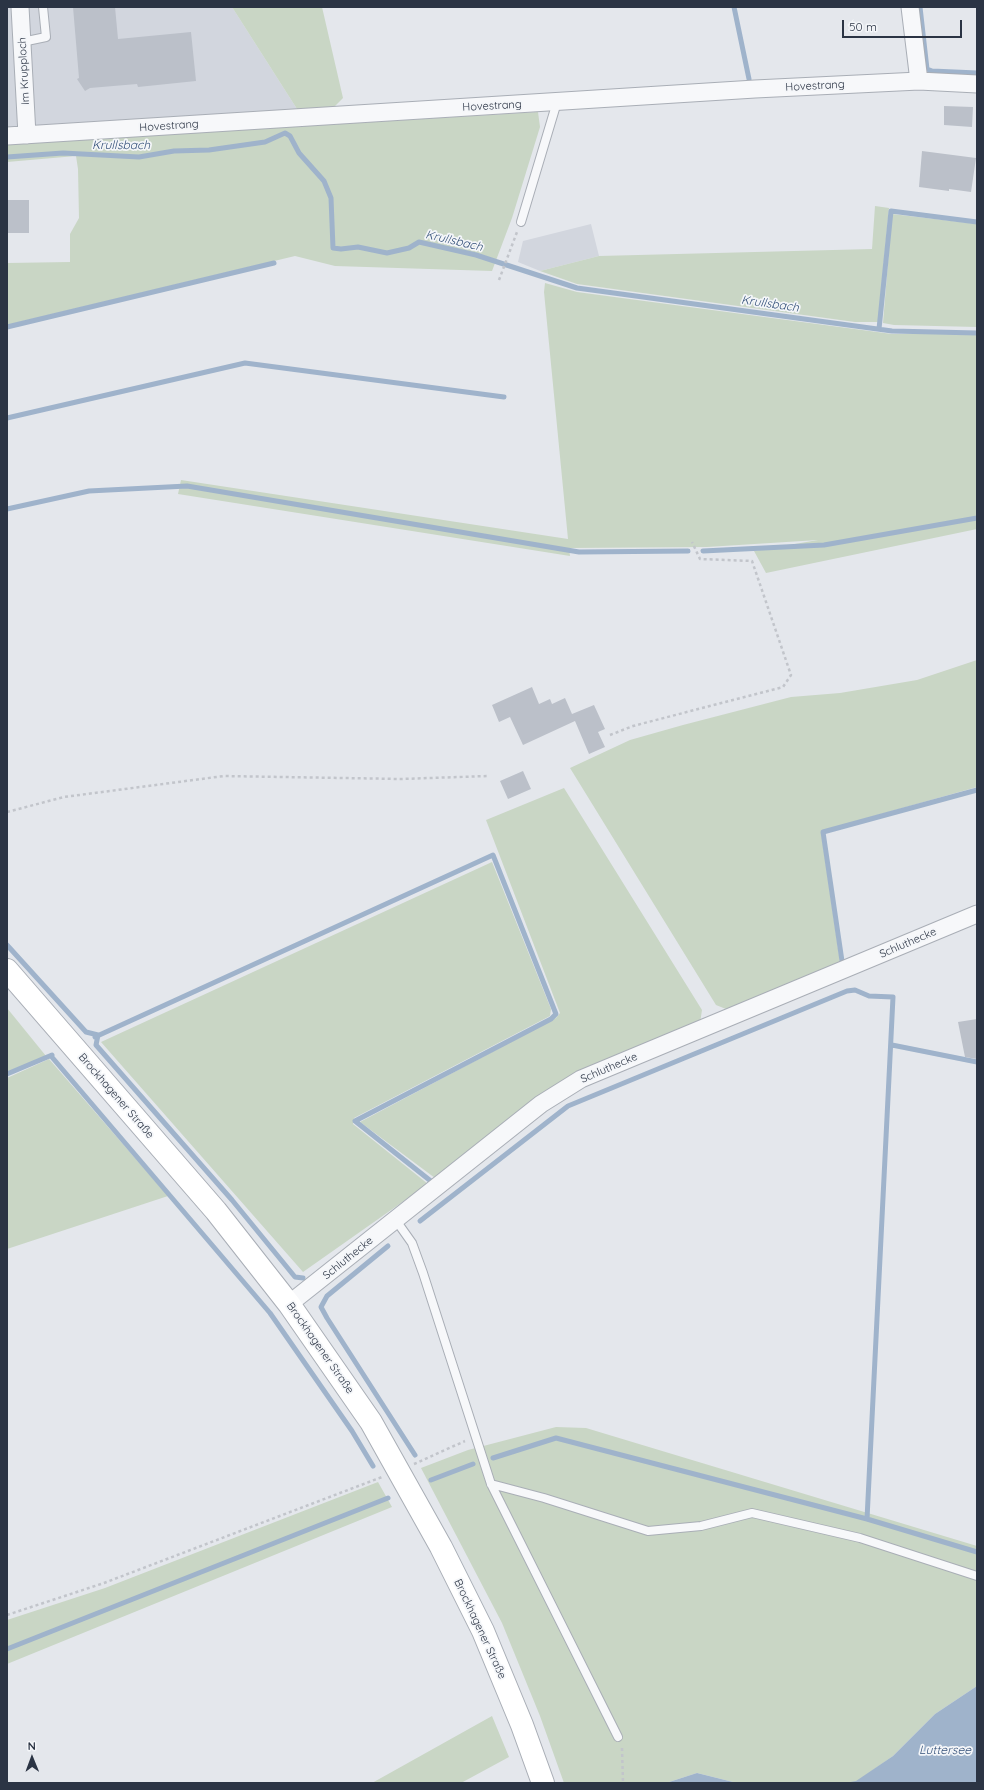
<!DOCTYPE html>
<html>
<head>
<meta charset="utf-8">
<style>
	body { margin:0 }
	#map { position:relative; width:984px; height:1790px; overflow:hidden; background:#e4e7ec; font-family:Quicksand,sans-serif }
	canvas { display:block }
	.frame { position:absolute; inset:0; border:8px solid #2b3444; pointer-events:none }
	.north { position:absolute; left:12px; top:1738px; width:40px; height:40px; -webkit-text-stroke:3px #f4f6f9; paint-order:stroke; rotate:359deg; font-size:11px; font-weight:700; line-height:16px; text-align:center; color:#2b3444 }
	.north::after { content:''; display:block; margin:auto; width:14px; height:18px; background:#2b3444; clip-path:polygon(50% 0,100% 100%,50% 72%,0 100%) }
	.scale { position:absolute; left:842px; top:20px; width:120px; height:18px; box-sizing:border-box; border:2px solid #2b3444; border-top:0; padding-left:5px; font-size:12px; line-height:14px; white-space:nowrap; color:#2b3444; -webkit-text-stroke:3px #f4f6f9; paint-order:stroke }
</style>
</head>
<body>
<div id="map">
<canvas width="984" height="1790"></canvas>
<div class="frame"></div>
<div class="north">N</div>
<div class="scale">50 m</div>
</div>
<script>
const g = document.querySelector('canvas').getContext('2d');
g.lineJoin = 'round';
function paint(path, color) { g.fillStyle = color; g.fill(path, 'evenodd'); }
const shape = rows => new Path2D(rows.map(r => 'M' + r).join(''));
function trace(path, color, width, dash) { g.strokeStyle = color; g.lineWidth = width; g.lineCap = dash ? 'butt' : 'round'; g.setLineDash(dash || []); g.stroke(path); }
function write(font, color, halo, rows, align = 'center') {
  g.font = font + ' Quicksand,sans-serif'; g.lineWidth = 3.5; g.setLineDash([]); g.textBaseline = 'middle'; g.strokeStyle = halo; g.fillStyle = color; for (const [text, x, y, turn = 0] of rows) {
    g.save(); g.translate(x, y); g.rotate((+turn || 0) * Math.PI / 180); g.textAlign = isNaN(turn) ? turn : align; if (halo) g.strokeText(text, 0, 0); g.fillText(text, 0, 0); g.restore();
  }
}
paint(shape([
	[7,7,232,7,297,109,7,127],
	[591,224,599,256,540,271,518,262,523,241]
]), '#d2d6de');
paint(shape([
	[232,7,322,7,343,98,333,108,297,109],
	[538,112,540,127,512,218,492,271,335,266,295,256,7,325,7,263,70,262,70,234,79,218,78,169,76,156,7,162,7,144],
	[875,206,889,208,878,322,855,322,577,284,540,271,599,256,872,249],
	[892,214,977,224,977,327,894,325,883,323],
	[545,283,577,292,892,334,977,334,977,529,766,573,754,551,818,540,707,547,569,548,570,556,178,494,181,480,568,539,544,292],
	[977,660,977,787,821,831,840,962,726,1009,716,1005,570,768,630,740,683,725,791,697,840,693,917,680],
	[564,788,702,1010,700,1023,581,1073,435,1178,360,1122,556,1018,560,1013,486,820],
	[492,862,551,1009,550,1016,354,1118,353,1124,428,1184,303,1272,101,1042],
	[7,1008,46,1056,7,1072],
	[49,1059,168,1196,7,1249,7,1078],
	[556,1427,586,1428,977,1546,977,1686,935,1714,893,1756,856,1782,737,1783,697,1773,666,1783,564,1783,540,1716,502,1623,421,1468,468,1450],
	[378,1482,392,1507,7,1664,7,1620,105,1588],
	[492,1716,509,1757,461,1783,372,1783]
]), '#c9d6c5');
paint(shape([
	[977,1686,977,1783,845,1783,856,1781,893,1756,935,1714],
	[697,1773,737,1783,666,1783]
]), '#9fb3cb');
trace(shape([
	[734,7,749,79],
	[920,7,927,69,932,71,977,73],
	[7,157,63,153,139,157,174,151,209,150,265,142,285,133,290,136,299,153,324,181,331,198,333,248,341,249,358,247,387,253,409,248,419,242,476,255,577,288,892,331,977,333],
	[7,327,274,263],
	[879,329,891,211,977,222],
	[7,418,245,363,504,397],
	[7,509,89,491,187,486,579,552,688,551],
	[703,551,824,545,977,518],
	[7,945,86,1032,98,1035,96,1045,232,1200,295,1277,303,1278],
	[842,961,823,832,977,790],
	[95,1037,493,855,556,1014,551,1019,355,1121,432,1182],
	[892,1045,977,1062],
	[51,1056,270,1313,352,1431,373,1466],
	[7,1074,52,1055],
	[420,1221,568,1106,847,991,855,990,869,996,893,997,867,1519],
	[388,1246,327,1296,321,1307,327,1318,415,1455],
	[493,1458,556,1438,867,1519,977,1552],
	[431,1480,473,1464],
	[7,1649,388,1498]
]), '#9fb3cb', 5);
paint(shape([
	[73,7,115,7,118,39,191,32,196,81,138,87,137,84,90,88,85,91,77,79,79,78],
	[944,106,973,107,972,127,944,125],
	[922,151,976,158,971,192,949,189,949,191,919,187],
	[7,200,29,200,29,233,7,233],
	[532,687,539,704,550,699,552,704,565,698,572,714,594,705,605,729,598,732,605,747,589,754,575,721,523,745,510,717,499,722,492,705],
	[523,771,531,789,508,799,500,781],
	[977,1019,977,1059,965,1057,958,1022]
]), '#bbc0c9');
const lane = shape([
	[22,42,46,37,43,7],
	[521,222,557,102],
	[395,1219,412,1243,423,1273,491,1484,618,1737],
	[491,1484,544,1498,648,1531,701,1526,752,1513,860,1538,977,1576]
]);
const street = shape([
	[20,7,27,135],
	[910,7,919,81],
	[7,136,755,89,919,81,977,84],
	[289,1304,541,1104,581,1079,977,914]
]);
const secondary = shape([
	[7,970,216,1211,289,1304,371,1422,441,1547,483,1631,522,1725,543,1783]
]);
trace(lane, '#a9aeb6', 10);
trace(street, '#a9aeb6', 19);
trace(secondary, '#a9aeb6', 24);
trace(shape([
	[499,280,517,232],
	[610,735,633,726,783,687,791,675,752,561,700,559,692,542],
	[7,812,64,797,224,776,401,779,488,776],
	[414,1464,465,1441],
	[7,1615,104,1583,382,1477],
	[622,1748,623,1783]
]), '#c2c5cb', 2.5, [3, 3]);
trace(lane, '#f7f8fa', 8);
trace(street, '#f7f8fa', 17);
trace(secondary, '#fff', 22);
write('11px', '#2b3444', '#f4f6f9', [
	["Im Krupploch",24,71,-93],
	["Hovestrang",815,86,-3],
	["Hovestrang",492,106,-3],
	["Hovestrang",169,126,-4],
	["Schluthecke",908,943,-23],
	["Schluthecke",609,1068,-23],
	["Brockhagener Straße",116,1096,49],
	["Schluthecke",348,1258,-39],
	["Brockhagener Straße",320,1348,55],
	["Brockhagener Straße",480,1629,65]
]);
write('italic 12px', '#345179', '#f4f6f9', [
	["Krullsbach",121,145],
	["Krullsbach",454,241,13],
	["Krullsbach",770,304,8],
	["Luttersee",945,1750]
]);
</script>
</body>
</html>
